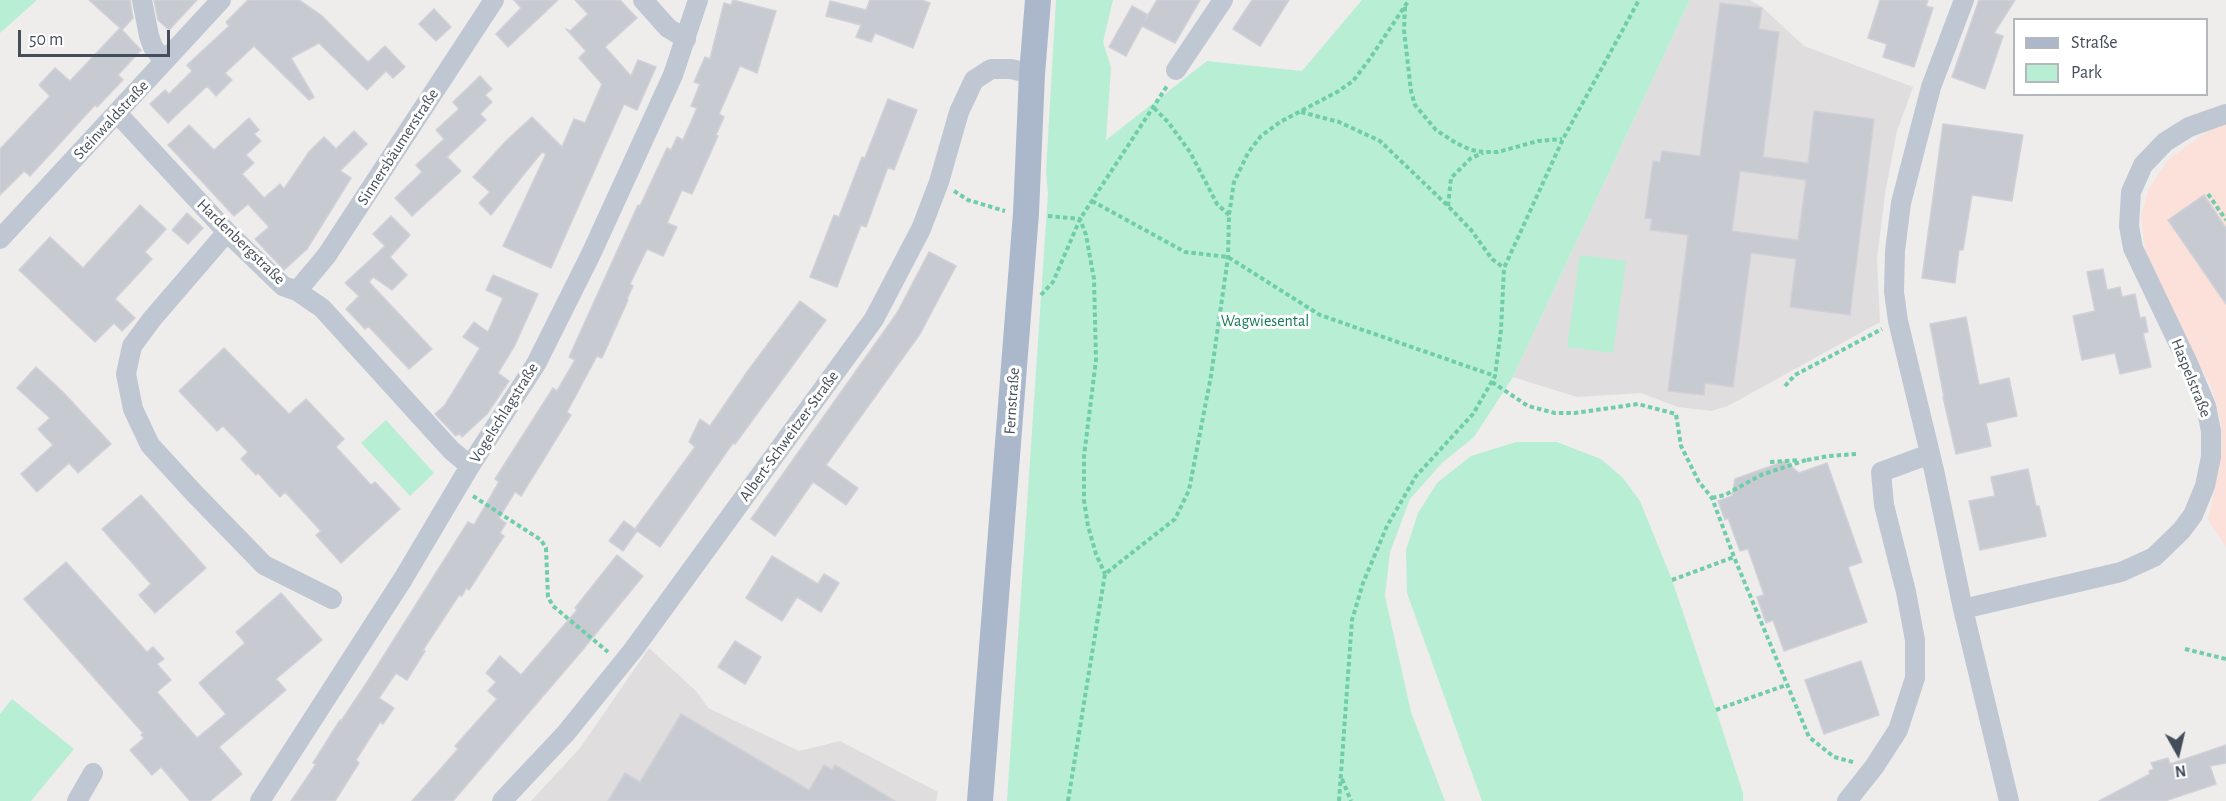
<!DOCTYPE html>
<html>
<head>
<meta charset="utf-8">
<style>
	body { margin:0 }
	#map { position:relative; width:2226px; height:801px; overflow:hidden; background:#efecec; font-family:"Alegreya Sans",sans-serif }
	canvas { display:block }
	.legend { position:absolute; left:2013px; top:18px; width:195px; height:78px; box-sizing:border-box; background:#fff; border:2px solid #b4b8bd; margin:0; padding:8px 10px; list-style:none; font-size:18px; color:#444d5a }
	.legend li { display:flex; align-items:center; gap:12px; height:30px }
	.legend b { width:30px; border:2px solid #b4b8bd }
	.north { position:absolute; left:2148px; top:723px; width:60px; height:60px; -webkit-text-stroke:4px #fff; paint-order:stroke; rotate:172deg; font-size:16px; font-weight:700; line-height:24px; text-align:center; color:#444d5a }
	.north::after { content:''; display:block; margin:auto; width:21px; height:27px; background:#444d5a; clip-path:polygon(50% 0,100% 100%,50% 72%,0 100%) }
	.scale { position:absolute; left:18px; top:30px; width:152px; height:27px; box-sizing:border-box; border:3px solid #444d5a; border-top:0; padding-left:8px; font-size:18px; line-height:21px; white-space:nowrap; color:#444d5a; -webkit-text-stroke:4px #fff; paint-order:stroke }
</style>
</head>
<body>
<div id="map">
<canvas width="2226" height="801"></canvas>
<ul class="legend">
<li><b style="height:8px;background:#abb8cc"></b>Straße</li>
<li><b style="height:16px;background:#b8efd4"></b>Park</li>
</ul>
<div class="north">N</div>
<div class="scale">50 m</div>
</div>
<script>
const g = document.querySelector('canvas').getContext('2d');
g.lineJoin = 'round';
function paint(path, color) { g.fillStyle = color; g.fill(path, 'evenodd'); }
const shape = rows => new Path2D(rows.map(r => 'M' + r).join(''));
function trace(path, color, width, dash) { g.strokeStyle = color; g.lineWidth = width; g.lineCap = dash ? 'butt' : 'round'; g.setLineDash(dash || []); g.stroke(path); }
function write(font, color, halo, rows, align = 'center') {
  g.font = font + ' "Alegreya Sans",sans-serif'; g.lineWidth = 6; g.setLineDash([]); g.textBaseline = 'middle'; g.strokeStyle = halo; g.fillStyle = color; for (const [text, x, y, turn = 0] of rows) {
    g.save(); g.translate(x, y); g.rotate((+turn || 0) * Math.PI / 180); g.textAlign = isNaN(turn) ? turn : align; if (halo) g.strokeText(text, 0, 0); g.fillText(text, 0, 0); g.restore();
  }
}
paint(shape([
	[1690,0,1750,0,1762,7,1804,46,1913,87,1897,131,1885,194,1877,259,1880,322,1728,406,1711,411,1678,407,1641,393,1577,397,1513,377],
	[649,648,697,692,708,708,799,751,840,741,938,792,936,801,531,801,580,748]
]), '#e0ddde');
paint(shape([
	[2226,118,2226,547,2208,520,2219,469,2222,444,2221,423,2213,390,2167,306,2145,249,2141,216,2149,188,2169,159]
]), '#fbe1da');
paint(shape([
	[0,0,37,0,0,33],
	[1056,0,1113,0,1103,42,1111,67,1106,140,1207,61,1302,71,1362,0,1690,0,1513,377,1474,437,1442,463,1410,499,1390,552,1385,596,1411,712,1445,801,1007,801,1048,193,1046,172],
	[1580,255,1626,261,1613,353,1567,347],
	[386,420,434,473,410,496,361,443],
	[1516,442,1557,442,1601,459,1623,478,1640,501,1672,580,1716,710,1743,793,1743,801,1482,801,1407,593,1406,550,1418,513,1437,483,1471,456],
	[12,699,74,749,31,801,0,801,0,714]
]), '#b8efd4');
const building = shape([
	[89,0,130,0,133,18,122,30,141,50,118,75,123,80,97,107,95,105,30,176,24,171,0,195,0,149,50,96,39,85,55,68,70,81,120,28,89,0],
	[154,0,197,0,169,30,158,20,154,0],
	[248,0,299,0,321,15,368,62,385,46,405,67,393,78,386,71,367,90,319,43,291,58,314,97,309,100,254,46,225,73,232,80,216,96,207,86,168,123,150,104,165,90,169,94,192,71,187,65,229,26,226,22,248,0],
	[514,0,558,0,508,47,496,34,521,8,514,0],
	[575,0,620,0,637,18,605,47,631,76,638,60,656,67,637,110,624,104,551,268,503,246,546,154,542,152,491,215,479,203,490,192,473,177,506,141,532,117,562,147,574,119,585,123,602,84,579,58,586,51,566,29,570,31,588,14,575,0],
	[733,0,776,11,757,73,740,66,719,114,724,117,716,135,718,136,692,194,682,190,667,223,677,227,663,256,647,249,630,284,633,286,627,299,628,300,602,358,597,356,567,412,571,415,521,496,515,492,499,518,506,523,500,533,504,536,469,590,466,588,462,596,459,595,423,650,425,651,407,680,396,673,379,698,394,708,383,724,380,722,356,760,359,763,335,801,291,801,316,764,313,763,340,720,341,721,369,679,468,522,474,525,499,482,495,479,553,388,557,391,575,360,569,357,638,205,640,206,667,148,671,150,677,137,683,140,697,108,691,106,700,84,694,82,705,57,710,59,724,3,731,5,733,0],
	[870,0,921,0,930,3,913,48,875,33,871,42,856,37,861,25,826,16,830,1,866,10,870,0],
	[1157,0,1200,0,1175,43,1142,26,1126,56,1109,47,1132,6,1148,15,1145,20,1157,0],
	[1252,0,1289,0,1260,46,1233,29,1252,0],
	[1880,0,1928,0,1926,6,1933,8,1914,67,1883,57,1887,44,1868,38,1880,0],
	[1979,0,2015,0,1994,33,2003,36,1985,89,1952,77,1979,0],
	[1720,3,1762,8,1759,29,1779,32,1763,157,1808,163,1814,111,1874,119,1850,315,1790,307,1796,259,1751,253,1733,387,1705,383,1704,395,1668,391,1688,235,1650,230,1652,219,1645,218,1653,161,1660,162,1662,151,1700,156,1720,3],
	[1740,171,1806,180,1798,240,1732,231,1740,171],
	[434,9,451,27,436,41,419,24,434,9],
	[480,76,492,89,485,95,492,102,480,114,486,120,447,157,461,171,412,216,395,198,422,172,416,165,444,139,436,130,459,109,453,102,480,76],
	[888,99,917,110,894,170,888,167,866,227,861,225,837,287,810,277,834,215,839,217,862,157,865,158,888,99],
	[249,118,259,130,254,134,261,141,246,155,254,163,242,174,264,198,280,184,284,189,309,152,324,137,336,149,354,131,367,144,340,171,351,178,307,249,284,270,255,239,269,227,248,204,234,216,168,145,189,125,214,150,249,118],
	[1943,124,2023,135,2012,201,1972,195,1963,250,1959,250,1955,283,1922,278,1943,124],
	[2204,195,2226,228,2226,304,2168,220,2204,195],
	[140,205,166,229,145,252,152,259,115,299,135,318,122,331,114,323,95,342,19,270,50,237,83,268,140,205],
	[187,213,203,228,188,244,172,230,187,213],
	[391,216,410,235,390,257,407,275,392,290,373,277,369,282,432,349,409,369,368,326,365,329,346,309,359,296,345,283,385,246,373,234,391,216],
	[929,252,956,266,920,334,826,465,858,488,846,505,813,482,775,536,751,519,897,313,929,252],
	[2103,269,2107,290,2120,287,2122,297,2135,294,2140,318,2145,317,2148,332,2143,333,2151,367,2120,374,2115,353,2082,360,2073,316,2095,311,2087,272,2103,269],
	[493,275,538,294,515,345,498,373,509,381,487,414,462,437,459,433,456,436,435,414,445,405,480,348,463,337,474,322,488,332,503,298,486,290,493,275],
	[800,301,826,320,735,444,733,443,660,547,637,531,623,551,609,541,624,521,635,529,695,447,689,442,700,419,710,426,747,372,800,301],
	[1966,317,1979,385,2009,378,2017,416,1986,423,1991,446,1956,454,1943,397,1944,397,1930,324,1966,317],
	[224,348,289,414,306,399,344,439,336,447,371,485,375,482,400,509,341,563,316,535,321,531,285,492,280,497,258,473,256,475,241,459,248,452,223,426,217,431,179,391,224,348],
	[36,367,63,392,111,444,78,473,69,463,37,492,21,474,53,445,38,429,50,418,17,388,36,367],
	[1785,461,1799,473,1827,463,1862,562,1848,567,1867,622,1784,651,1773,620,1766,623,1757,597,1764,595,1748,549,1740,551,1728,518,1725,520,1718,501,1732,496,1735,479,1785,461],
	[2028,469,2036,506,2039,506,2046,536,1980,550,1969,501,1995,496,1991,477,2028,469],
	[141,495,206,568,155,613,139,595,151,584,102,529,141,495],
	[617,555,643,576,580,653,453,801,412,801,458,749,455,746,497,699,488,691,496,682,486,673,500,656,521,675,577,610,575,608,617,555],
	[772,556,818,584,824,574,839,583,821,612,797,597,782,621,746,598,772,556],
	[66,562,147,652,153,647,164,659,157,664,171,680,157,692,197,738,226,714,199,683,245,643,236,632,281,593,322,640,276,679,286,690,219,747,242,774,210,801,190,801,161,767,152,775,130,750,144,738,141,735,143,733,24,599,66,562],
	[735,641,761,657,745,684,718,667,735,641],
	[1861,661,1879,715,1824,734,1805,680,1861,661],
	[681,714,809,790,824,765,832,770,835,765,895,801,608,801,625,773,640,782,681,714],
	[2226,745,2226,763,2210,766,2216,784,2165,801,2099,801,2150,774,2149,771,2154,769,2151,763,2168,758,2170,764,2226,745]
]);
paint(building, '#c8cad2');
trace(building, '#d0d1d8', 1.5);
trace(shape([
	[1405,7,1404,30,1411,91,1415,105,1436,130,1456,143,1471,150,1483,152,1498,152,1538,141,1562,139],
	[1154,108,1168,122,1190,152,1217,204,1229,215],
	[1301,112,1339,122,1380,141,1448,206,1471,230,1492,259,1504,268],
	[954,191,968,200,1005,211],
	[2208,194,2226,220],
	[1092,201,1185,252,1228,257,1320,315,1495,376],
	[1448,206,1451,178,1471,158,1483,153],
	[1048,216,1080,219,1086,235,1094,279,1096,360,1084,456,1084,500,1088,526,1096,554,1105,574],
	[1041,295,1053,282,1080,219,1167,86],
	[1492,382,1528,406,1555,413,1575,413,1638,404,1676,414,1681,446,1699,482,1712,498,1734,557,1809,737,1834,757,1853,762],
	[1785,386,1795,375,1882,329],
	[1807,460,1829,456,1856,454],
	[1770,462,1799,460],
	[473,496,541,540,546,548,548,597,553,606,608,652],
	[1712,498,1725,495,1761,475,1806,460],
	[1672,580,1734,557],
	[2185,649,2226,659],
	[1716,710,1786,685],
	[1342,779,1351,801],
	[1068,801,1105,574,1175,519,1189,490,1211,376,1228,257,1229,215,1234,182,1248,153,1261,136,1280,122,1337,92,1353,81,1369,60,1409,0],
	[1339,801,1352,620,1363,583,1387,526,1416,476,1473,414,1495,376,1501,330,1504,268,1563,139,1639,0]
]), '#70cdaa', 4, [4.5, 3]);
trace(shape([
	[142,0,149,36,153,47,164,61],
	[643,0,668,28,686,39],
	[1964,0,1931,87,1901,203,1895,251,1894,292,1898,321,1934,470,1963,609,2009,801],
	[1176,70,1223,0],
	[117,113,227,232,283,286,297,291,322,308,451,450,470,466],
	[227,232,152,319,132,346,126,374,133,409,150,445,194,493,264,565,332,599],
	[0,239,221,0],
	[297,291,327,255,494,0],
	[1963,609,2121,572,2154,557,2181,531,2193,515,2205,486,2211,457,2211,431,2206,406,2186,359,2133,248,2129,226,2131,192,2143,165,2165,142,2189,127,2226,114],
	[77,801,93,773],
	[260,801,403,579,470,466,536,364,591,254,673,75,698,0],
	[502,801,566,733,633,650,874,319,921,229,939,182,959,112,974,80,991,69,1011,69,1032,74],
	[1847,801,1874,767,1898,730,1915,678,1915,640,1906,592,1884,505,1881,472,1930,454]
]), '#bfc7d2', 20);
trace(shape([
	[980,801,1026,213,1032,74,1038,0]
]), '#abb8cc', 26);
write('16px', '#444d5a', '#fff', [
	["Steinwaldstraße",111,120,-47],
	["Sinnersbäumerstraße",398,147,-57],
	["Hardenbergstraße",241,242,44],
	["Haspelstraße",2191,378,68],
	["Fernstraße",1012,401,-86],
	["Vogelschlagstraße",504,413,-58],
	["Albert-Schweitzer-Straße",789,436,-54]
]);
write('16px', '#157b54', '#fff', [
	["Wagwiesental",1265,321]
]);
</script>
</body>
</html>
